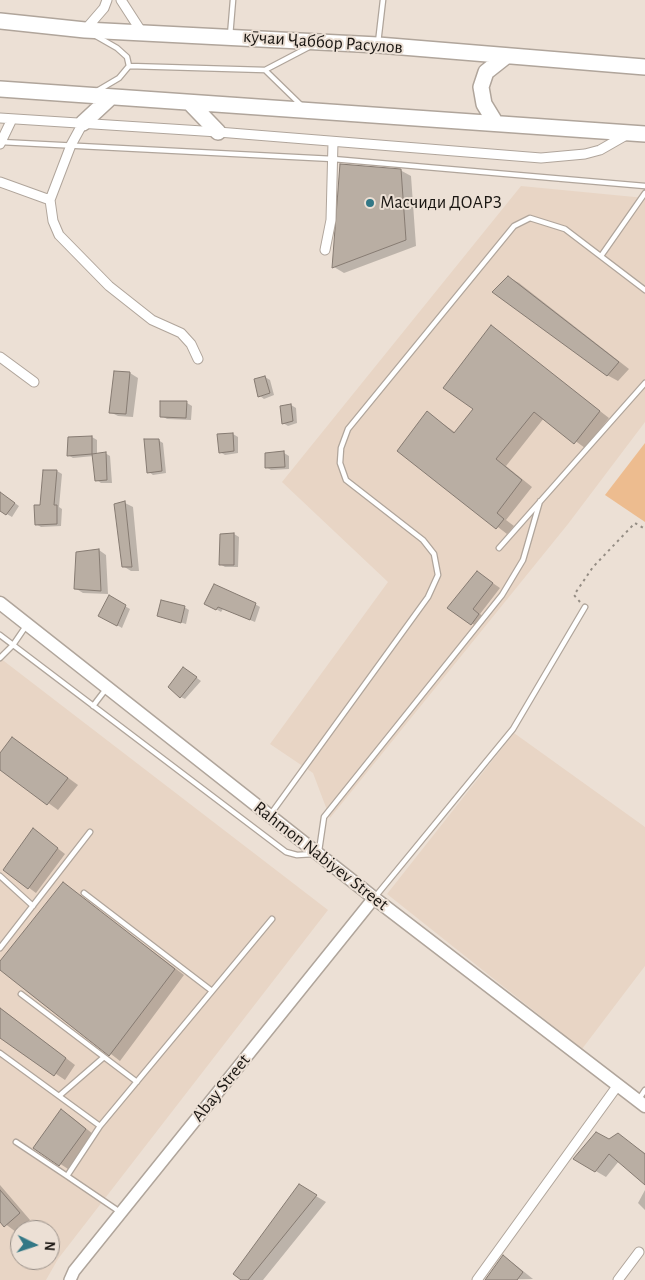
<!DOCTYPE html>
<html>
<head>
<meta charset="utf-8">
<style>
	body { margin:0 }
	#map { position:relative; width:645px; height:1280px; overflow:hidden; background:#ece0d5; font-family:"Alegreya Sans",sans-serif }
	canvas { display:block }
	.north { position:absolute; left:10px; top:1220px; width:50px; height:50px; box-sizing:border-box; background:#ece0d5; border:1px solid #988f87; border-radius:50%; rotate:94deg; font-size:14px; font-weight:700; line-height:20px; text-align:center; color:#1a1612 }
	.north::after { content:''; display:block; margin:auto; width:18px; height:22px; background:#337886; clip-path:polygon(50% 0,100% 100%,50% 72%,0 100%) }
</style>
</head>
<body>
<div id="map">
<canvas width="645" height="1280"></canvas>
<div class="north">N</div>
</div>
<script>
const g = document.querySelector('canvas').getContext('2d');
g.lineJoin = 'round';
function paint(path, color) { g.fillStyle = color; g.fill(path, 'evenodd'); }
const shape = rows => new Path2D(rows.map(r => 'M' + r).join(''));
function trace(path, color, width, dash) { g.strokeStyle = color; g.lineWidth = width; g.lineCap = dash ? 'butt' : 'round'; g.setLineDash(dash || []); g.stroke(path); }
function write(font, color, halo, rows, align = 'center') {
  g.font = font + ' "Alegreya Sans",sans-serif'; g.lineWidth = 4; g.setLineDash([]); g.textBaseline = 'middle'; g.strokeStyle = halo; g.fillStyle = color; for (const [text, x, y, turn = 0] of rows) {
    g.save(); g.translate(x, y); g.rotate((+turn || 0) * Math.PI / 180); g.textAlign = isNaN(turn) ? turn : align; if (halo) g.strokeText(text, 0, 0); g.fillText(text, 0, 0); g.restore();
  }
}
paint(shape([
	[521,186,645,198,645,422,568,524,330,818,313,773,270,744,388,582,282,482],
	[0,658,328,910,58,1259,46,1280,0,1280],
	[20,1230,50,1230,50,1260,20,1260],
	[514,733,645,827,645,966,582,1049,387,894]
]), '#e8d5c5');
paint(shape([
	[645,443,645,522,605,495]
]), '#edbc8f');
paint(shape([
	[400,170,411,176,416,246,344,273,334,267],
	[508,277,519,283,629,369,618,381,607,375],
	[491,327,609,418,585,448,544,418,506,466,532,487,506,520,514,526,507,534,398,450,428,413,456,433,475,409],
	[115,372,130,373,138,378,133,417,118,416,110,412],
	[265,377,270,380,274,395,264,399,260,396],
	[161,403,187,403,192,406,191,420,167,419,162,416],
	[291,405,296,408,297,423,288,426,283,423],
	[233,434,238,437,238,453,225,455,220,452],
	[92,437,97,440,97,454,105,453,110,456,112,483,101,483,97,480,94,456,73,458,68,455],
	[158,440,163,443,166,473,153,475,149,472],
	[284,453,289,456,289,469,271,470,266,467,267,454],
	[57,471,62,474,59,507,62,509,61,526,41,527,36,524,41,506],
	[0,493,19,506,12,517,0,510],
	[125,503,133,507,139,571,131,571,123,566],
	[234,534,239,537,238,567,225,567,220,564,221,535],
	[99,550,106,555,108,594,83,593,75,588],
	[478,573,500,588,480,614,486,619,479,628,448,608],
	[109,597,130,609,122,628,100,615],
	[206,603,255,604,260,607,255,622,223,609,221,612],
	[184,607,189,610,186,624,158,615],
	[189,672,201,681,185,699,181,697],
	[23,745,78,785,58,810,0,768,0,755],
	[34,830,65,854,36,893,5,870],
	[63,884,184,975,120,1061,0,968,0,963],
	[0,1008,75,1065,65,1080,0,1036],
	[69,1115,93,1134,68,1169,35,1147],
	[618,1135,645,1153,645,1183,619,1161,606,1177,575,1159],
	[0,1185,30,1220,16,1232,0,1220],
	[299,1186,326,1202,263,1280,244,1280],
	[645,1190,645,1210,638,1203],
	[503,1257,513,1263,533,1279,489,1280]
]), '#0003');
const building = shape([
	[340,164,401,169,406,240,332,268,340,164],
	[508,276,619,362,607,376,492,292,508,276],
	[491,325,600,411,574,444,534,412,496,459,522,480,497,513,504,519,496,529,397,451,427,411,454,433,473,409,443,388,491,325],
	[114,371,130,372,126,414,109,413,114,371],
	[265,376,270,393,258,397,254,379,265,376],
	[160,401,187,401,186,418,160,417,160,401],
	[291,404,293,421,282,424,280,406,291,404],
	[233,433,234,451,219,453,217,434,233,433],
	[92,436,92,454,67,456,68,437,92,436],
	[144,439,159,439,162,471,147,473,144,439],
	[284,451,285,467,265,468,265,453,284,451],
	[106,452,107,480,95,481,92,454,106,452],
	[43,470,57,470,54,505,57,505,57,524,35,525,34,505,40,505,43,470],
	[0,492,15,503,6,515,0,511,0,492],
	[125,501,132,567,122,567,114,504,125,501],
	[234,533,234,565,219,565,220,534,234,533],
	[99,549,101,591,74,589,76,552,99,549],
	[477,571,493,583,473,609,479,614,471,625,447,608,477,571],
	[214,584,256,603,250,620,218,607,216,610,204,604,214,584],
	[109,595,126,605,117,626,98,616,109,595],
	[161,600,185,606,181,623,157,616,161,600],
	[183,667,197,677,180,698,168,687,183,667],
	[12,737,68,778,47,805,0,770,0,753,12,737],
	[33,828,58,848,28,889,3,870,33,828],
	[63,882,175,969,109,1056,0,970,0,961,63,882],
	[0,1008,66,1058,54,1076,0,1038,0,1008],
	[61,1109,86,1129,59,1166,33,1148,61,1109],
	[596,1132,609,1139,618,1133,645,1154,645,1185,609,1154,595,1172,573,1159,596,1132],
	[299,1184,317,1195,248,1280,241,1280,233,1274,299,1184],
	[0,1190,20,1213,4,1227,0,1222,0,1190],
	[503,1255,523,1272,517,1280,485,1280,503,1255]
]);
paint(building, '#b9aea3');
trace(building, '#867b72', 1);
const service = shape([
	[96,36,117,48,127,57,129,66],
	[230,36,233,0],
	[378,43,383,0],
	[129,66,265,70,309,47],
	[265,70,302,106],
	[97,91,119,78,129,66],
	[1,142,333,159,645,186],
	[601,256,645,193],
	[499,548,645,383],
	[0,635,286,852,297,855,314,854],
	[0,658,13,645,26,626],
	[93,706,106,689],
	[270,815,428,597,438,575,434,554,423,540,346,480,340,463,341,448,348,429,514,226,530,218,565,229,645,290],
	[319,851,324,817,502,595,523,560,540,501],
	[0,876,33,906],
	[84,893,212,991],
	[375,897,513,729,585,607],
	[0,948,90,832],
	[21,994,137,1082],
	[0,1053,100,1126],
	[59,1096,104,1057],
	[639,1099,645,1090],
	[16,1142,67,1176],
	[120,1212,67,1176,100,1126,272,919]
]);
const minor = shape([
	[121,0,141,31],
	[85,30,104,8,107,0],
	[0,118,218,132,541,158,585,154,600,150,628,134],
	[83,123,71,145,50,200,53,221,59,235,109,286,152,320,181,333,191,344,198,359],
	[0,144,12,119],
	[0,182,50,200],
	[325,250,331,220,333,142],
	[0,357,34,382],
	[477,1280,618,1085],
	[618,1280,639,1252]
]);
const tertiary = shape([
	[70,1280,74,1271,374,898]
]);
const secondary = shape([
	[0,603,374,898,645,1106]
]);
const primary = shape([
	[0,21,85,30,378,45,645,67],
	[0,89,645,134],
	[191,104,218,132],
	[495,122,484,104,481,87,486,72,505,57],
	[83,123,111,97]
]);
trace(service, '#b0a59b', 7);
trace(minor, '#b0a59b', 11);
trace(tertiary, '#b0a59b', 14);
trace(secondary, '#b0a59b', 15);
trace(primary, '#b0a59b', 18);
trace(shape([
	[580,602,574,595,593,567,635,523,645,529]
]), '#958d84', 2, [2.5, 4]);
trace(service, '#fff', 4.5);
trace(minor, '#fff', 9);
trace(tertiary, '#fff', 11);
trace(secondary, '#fff', 12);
trace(primary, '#fff', 15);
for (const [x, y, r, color] of [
	[370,203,5,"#337886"]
]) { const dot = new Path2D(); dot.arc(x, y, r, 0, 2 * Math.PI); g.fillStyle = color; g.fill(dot); trace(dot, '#ece0d5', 2); }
write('18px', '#1a1612', '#ece0d5', [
	["кӯчаи Ҷаббор Расулов",323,42,4],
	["Rahmon Nabiyev Street",321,856,38],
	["Abay Street",221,1088,-51]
]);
write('18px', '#1a1612', '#ece0d5', [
	["Масчиди ДОАРЗ",380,203]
], 'left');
</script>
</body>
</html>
